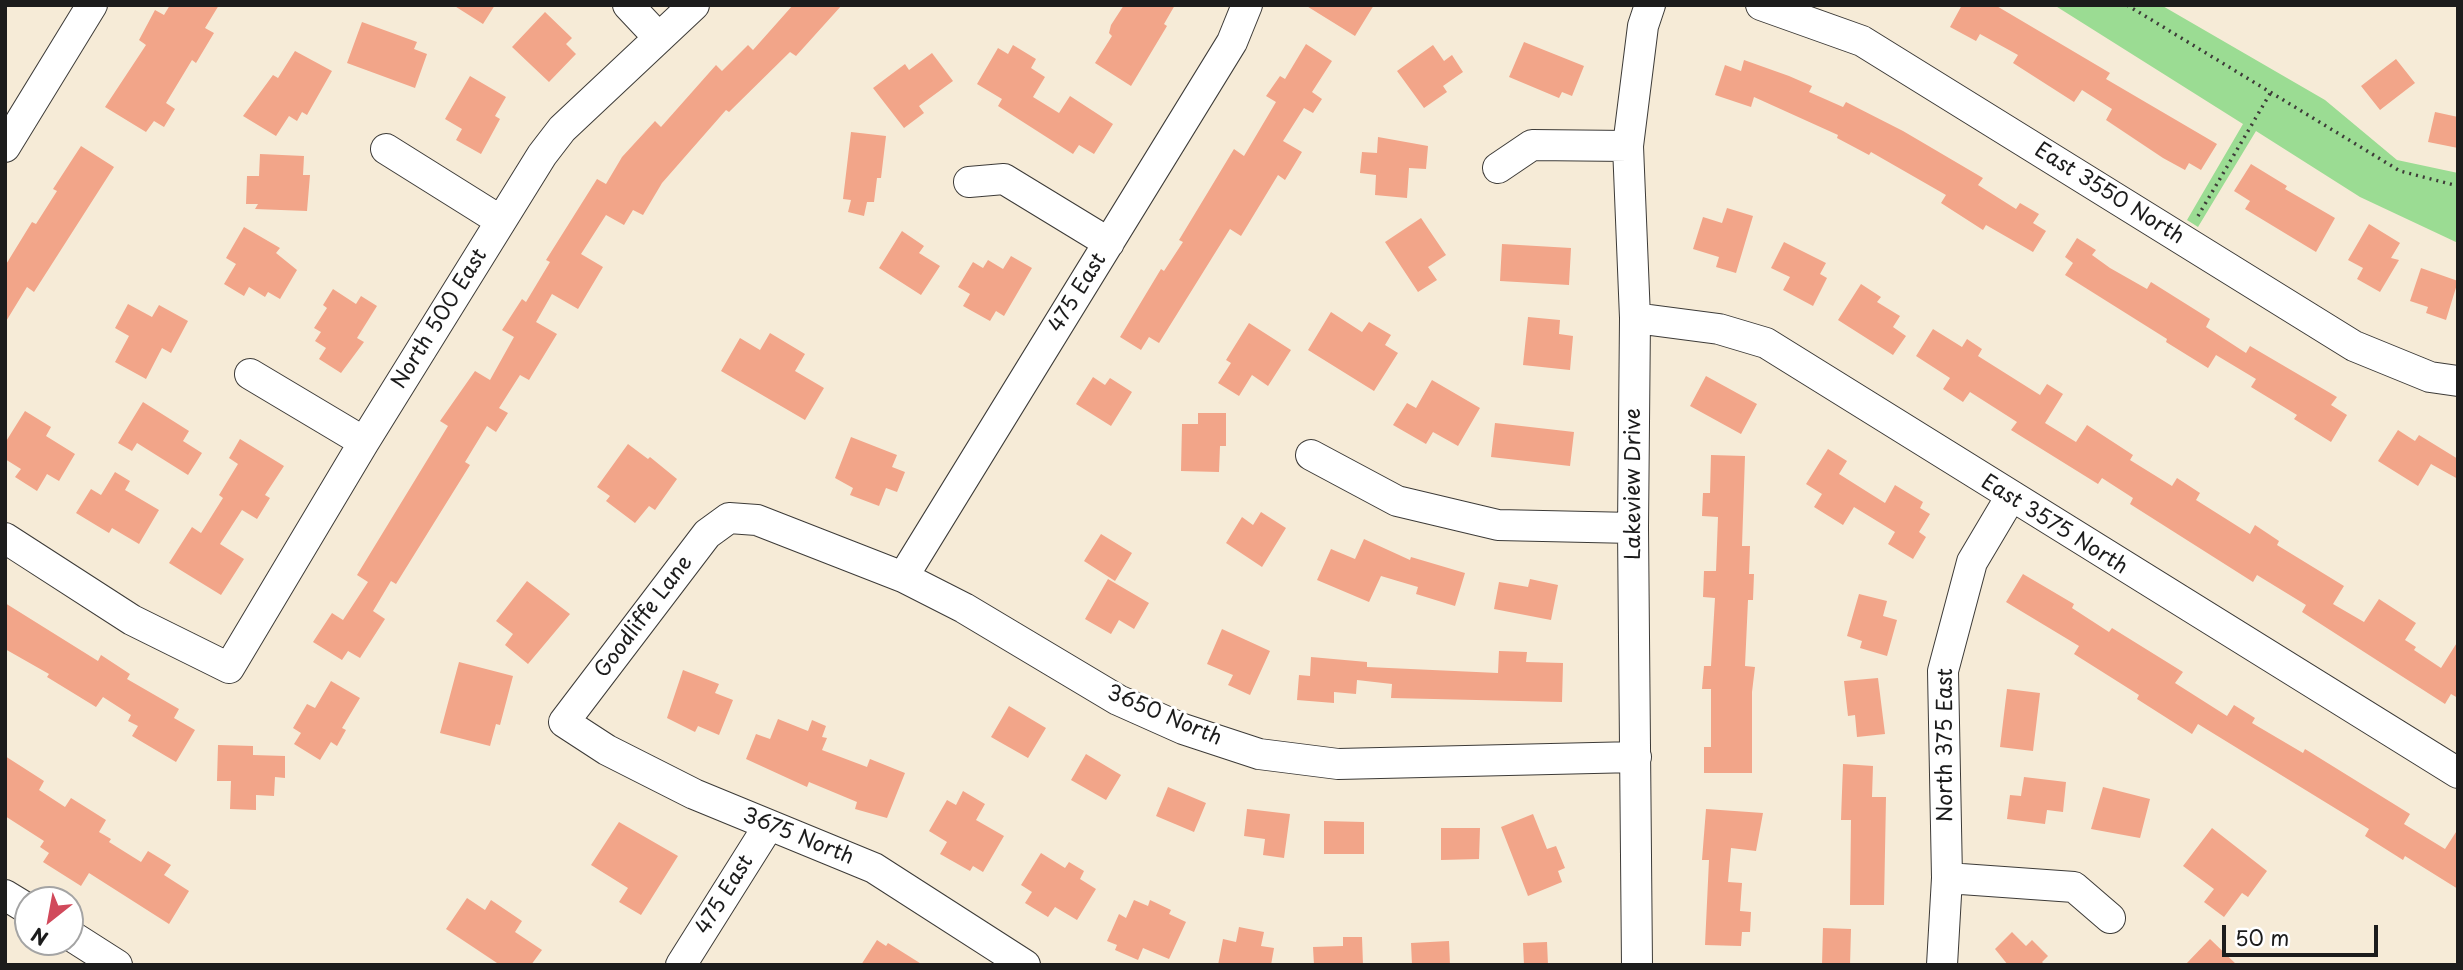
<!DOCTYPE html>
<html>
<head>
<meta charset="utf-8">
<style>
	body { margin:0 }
	#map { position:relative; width:2463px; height:970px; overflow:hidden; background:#f6ebd7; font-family:"Playpen Sans",sans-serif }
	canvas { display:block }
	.frame { position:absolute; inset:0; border:7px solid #1c1c1c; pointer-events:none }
	.north { position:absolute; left:14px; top:886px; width:70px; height:70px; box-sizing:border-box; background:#fff; border:2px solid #a4a4a4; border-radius:50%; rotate:211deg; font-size:19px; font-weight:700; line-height:28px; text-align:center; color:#1c1c1c }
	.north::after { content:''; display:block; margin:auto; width:24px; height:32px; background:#d1495b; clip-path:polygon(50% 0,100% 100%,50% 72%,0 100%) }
	.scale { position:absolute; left:2222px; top:925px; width:156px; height:32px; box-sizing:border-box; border:4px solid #1c1c1c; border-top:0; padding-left:9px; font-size:21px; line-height:24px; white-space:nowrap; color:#1c1c1c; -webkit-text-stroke:5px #fff; paint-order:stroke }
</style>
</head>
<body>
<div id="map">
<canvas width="2463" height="970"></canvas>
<div class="frame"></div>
<div class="north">N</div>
<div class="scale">50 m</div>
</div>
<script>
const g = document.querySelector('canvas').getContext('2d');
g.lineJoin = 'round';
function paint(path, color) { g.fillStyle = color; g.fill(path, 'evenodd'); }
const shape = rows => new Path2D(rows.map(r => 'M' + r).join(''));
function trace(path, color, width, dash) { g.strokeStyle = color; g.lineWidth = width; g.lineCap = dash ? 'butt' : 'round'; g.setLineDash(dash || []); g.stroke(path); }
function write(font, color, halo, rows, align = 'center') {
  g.font = font + ' "Playpen Sans",sans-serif'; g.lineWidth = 6; g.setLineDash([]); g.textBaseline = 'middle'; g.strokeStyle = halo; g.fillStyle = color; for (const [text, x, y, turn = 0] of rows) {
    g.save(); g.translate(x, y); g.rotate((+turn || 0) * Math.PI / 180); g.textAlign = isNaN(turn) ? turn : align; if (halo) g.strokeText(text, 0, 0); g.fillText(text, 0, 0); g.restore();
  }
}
paint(shape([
	[2054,5,2161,5,2325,100,2397,160,2458,173,2458,243,2360,197,2256,131,2198,227,2187,220,2243,124]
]), '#9bdc93');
paint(shape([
	[170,5,219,5,205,28,214,33,196,63,192,60,166,103,175,109,164,127,154,121,146,132,105,107,146,45,139,40,155,10,164,15],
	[453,5,495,5,483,24],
	[793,5,842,5,796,56,790,52,729,112,726,110,662,183,643,215,633,210,624,225,606,215,581,254,603,267,578,309,552,294,536,322,557,334,529,380,520,375,499,408,508,413,496,432,487,426,465,462,470,465,396,584,391,581,373,611,385,619,360,658,348,651,342,660,313,642,332,613,343,620,368,582,357,575,448,426,440,421,475,371,490,380,514,337,502,330,522,299,526,302,550,262,546,260,597,179,606,184,622,157,655,121,661,127,716,65,722,71,748,45,753,50],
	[1124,5,1175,5,1164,24,1167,26,1131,86,1095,63,1112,36,1109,33,1111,25],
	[1305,5,1374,5,1355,36],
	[1962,5,1995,5,2110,73,2106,79,2217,144,2201,170,2189,163,2185,170,2163,158,2106,120,2112,109,2082,90,2074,102,2013,63,2018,55,1980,34,1976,41,1950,27],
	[545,12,572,38,566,44,576,54,549,82,512,47],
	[362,22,417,42,414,49,427,54,415,88,347,63],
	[1524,42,1584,66,1572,96,1562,92,1559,98,1509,77],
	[1306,44,1332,61,1312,92,1322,99,1313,113,1304,108,1283,141,1302,152,1285,180,1278,175,1241,236,1230,229,1159,343,1149,337,1141,350,1120,337,1161,269,1164,271,1183,242,1179,240,1234,149,1244,156,1276,102,1266,96,1280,76,1285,79],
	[1013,45,1036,59,1031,68,1045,77,1033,97,1059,113,1070,96,1113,124,1094,154,1079,145,1073,154,998,106,1002,99,977,84,998,48,1008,54],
	[1433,45,1444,61,1452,55,1463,72,1443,86,1447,92,1424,108,1397,71],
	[295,51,332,71,307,115,302,112,297,121,289,116,276,136,243,116,273,75,278,78],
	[932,53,953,81,919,106,924,113,904,128,873,88,905,64,909,70],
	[2396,59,2415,83,2380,110,2361,86],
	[1744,60,1789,76,1812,86,1809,92,1843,107,1846,102,1903,131,1983,178,1978,185,2016,209,2020,203,2039,214,2033,223,2046,231,2033,252,1986,225,1983,230,1941,203,1946,195,1871,152,1869,155,1837,138,1838,135,1754,97,1751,107,1715,95,1725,65,1741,71],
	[470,76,506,97,495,116,500,119,481,154,456,140,462,129,445,119],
	[2435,112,2458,117,2458,148,2428,142],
	[851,132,886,136,881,178,877,178,874,202,867,202,864,216,848,212,851,200,843,199],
	[1378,137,1428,146,1426,169,1409,168,1407,198,1375,195,1376,175,1360,173,1362,152,1377,153],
	[81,146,114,167,34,292,27,287,5,323,5,266,32,222,36,224,57,191,53,189],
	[260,154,304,156,303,175,310,175,307,211,255,209,258,204,246,204,247,176,259,176],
	[2251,164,2287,186,2285,189,2335,218,2316,252,2245,209,2250,201,2234,191],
	[1727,208,1753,216,1736,273,1716,267,1719,257,1693,249,1703,217,1722,223],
	[1421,218,1446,255,1428,267,1437,280,1418,292,1385,242],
	[2369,224,2400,243,2391,258,2399,260,2380,292,2357,279,2363,268,2348,260],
	[244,227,280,248,276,253,297,270,280,299,268,292,265,297,249,287,244,296,224,284,236,264,226,258],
	[902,231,924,246,919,253,940,266,921,295,879,268],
	[2077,238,2096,250,2092,255,2110,268,2147,289,2151,282,2210,319,2206,327,2246,353,2250,346,2337,397,2331,405,2347,415,2331,442,2294,419,2297,415,2251,387,2256,379,2216,355,2208,368,2166,342,2167,339,2065,275,2073,263,2065,257],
	[1784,242,1826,263,1820,274,1827,278,1813,306,1783,290,1790,277,1771,268],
	[1502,244,1571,248,1569,285,1500,281],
	[1011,256,1032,268,1004,316,996,311,990,321,963,306,970,294,958,287,973,262,983,268,988,260,1003,269],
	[2421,268,2458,281,2446,320,2426,313,2428,307,2410,301],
	[1861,284,1881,297,1877,302,1900,316,1893,327,1906,336,1893,355,1838,320],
	[333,289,356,304,361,296,377,306,357,338,364,342,341,373,319,359,326,348,315,341,321,332,314,328,327,308,323,305],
	[128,304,152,317,159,305,188,321,171,353,162,348,146,379,115,362,129,336,115,328],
	[1331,312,1362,332,1369,322,1391,335,1385,345,1398,353,1374,391,1308,350],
	[1528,317,1560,320,1559,334,1573,336,1570,370,1523,365],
	[1249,323,1291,350,1268,386,1252,375,1239,396,1218,383,1231,363,1226,360],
	[1933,329,1962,347,1967,339,1982,349,1978,356,2040,395,2047,384,2063,394,2045,423,2076,442,2087,425,2133,455,2130,460,2172,486,2177,478,2200,493,2196,500,2250,534,2255,525,2279,541,2277,545,2344,586,2333,604,2364,622,2379,599,2416,623,2405,640,2416,647,2414,650,2441,668,2458,641,2458,698,2451,694,2445,704,2302,612,2306,605,2257,575,2253,582,2130,504,2133,498,2102,478,2098,484,2011,430,2017,422,1970,392,1963,402,1943,389,1950,378,1916,356],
	[770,333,805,354,795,371,824,388,805,420,721,371,740,338,760,350],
	[1706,376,1757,404,1741,434,1690,406],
	[1093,377,1105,385,1110,378,1132,392,1111,426,1076,404],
	[1432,380,1480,408,1458,446,1433,432,1426,444,1393,425,1407,403,1416,408],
	[143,402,189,431,183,441,202,453,188,475,137,443,132,451,118,443],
	[25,411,51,427,46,436,75,454,59,481,47,474,37,491,15,477,21,469,5,459,5,443],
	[1198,413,1226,413,1226,446,1220,446,1219,472,1181,471,1182,424,1198,424],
	[1495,423,1574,432,1570,466,1491,457],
	[2398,430,2415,441,2419,435,2458,459,2458,479,2431,464,2418,486,2378,461],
	[851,437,897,455,892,467,905,472,897,492,886,488,879,506,850,495,853,488,835,478],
	[240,439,284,466,265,495,270,498,257,519,242,510,220,544,244,559,221,595,169,563,192,527,201,533,223,498,219,495,238,464,229,458],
	[628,444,648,459,650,457,677,479,655,510,649,506,635,523,606,501,610,496,597,487],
	[1828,449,1847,461,1839,474,1885,503,1895,485,1923,502,1920,508,1930,514,1919,532,1926,537,1913,559,1888,544,1895,532,1854,507,1843,525,1814,507,1822,494,1806,484],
	[1711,455,1745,456,1742,546,1750,546,1749,574,1754,574,1753,600,1748,600,1745,666,1755,667,1752,692,1752,773,1704,773,1704,747,1711,747,1711,689,1702,689,1704,666,1711,666,1715,598,1703,597,1704,571,1716,571,1718,517,1702,516,1703,493,1710,493],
	[115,472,130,481,125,490,159,510,139,544,112,528,109,533,76,513,91,489,101,495],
	[1261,512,1286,528,1262,567,1226,543,1242,517,1253,525],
	[1101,534,1132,553,1115,581,1084,561],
	[1364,539,1410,560,1411,557,1465,573,1455,606,1416,594,1418,587,1381,576,1369,602,1317,580,1331,549,1355,559],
	[2023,574,2074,604,2072,608,2109,632,2112,628,2183,672,2175,683,2227,716,2234,705,2255,718,2252,723,2303,753,2305,749,2410,814,2404,824,2445,849,2458,829,2458,889,2405,856,2403,860,2365,836,2369,829,2198,724,2192,734,2137,699,2139,695,2074,654,2079,646,2006,602],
	[1108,579,1149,603,1134,629,1119,620,1111,634,1085,619],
	[1530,579,1558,585,1551,620,1494,609,1499,582,1528,587],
	[527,581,570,614,528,664,505,645,513,634,496,621],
	[1859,594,1887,601,1883,616,1897,620,1887,656,1860,648,1862,641,1847,636],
	[5,603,98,661,101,655,130,674,127,679,179,709,174,718,195,730,176,762,132,736,138,726,128,721,131,715,103,697,96,707,47,677,49,674,5,649],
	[1222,629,1270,651,1250,695,1228,685,1233,675,1207,664],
	[1499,651,1527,652,1526,662,1563,663,1562,702,1391,698,1392,684,1357,680,1356,694,1334,692,1334,703,1297,700,1299,675,1310,676,1311,657,1367,662,1367,667,1498,673],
	[459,662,513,676,500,725,496,724,490,746,440,733],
	[683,670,719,684,715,693,733,700,719,735,698,726,695,732,667,718],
	[1878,678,1885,734,1857,737,1855,715,1848,716,1844,681],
	[331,681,360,698,342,728,346,730,337,746,331,742,320,760,294,744,301,733,293,728,307,704,315,708],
	[2007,689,2040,693,2033,751,2000,747],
	[1009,706,1046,728,1028,758,991,737],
	[778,719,808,731,812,720,826,726,822,737,827,738,822,750,867,767,870,759,905,773,887,818,855,809,857,802,809,782,807,787,746,759,756,734,770,739],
	[218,745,253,746,253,755,285,756,285,778,275,777,274,796,256,795,256,810,230,809,231,781,217,781],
	[1086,754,1121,775,1106,800,1071,780],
	[5,756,44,781,39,790,65,807,71,798,106,820,99,832,111,839,109,842,141,862,148,851,171,865,164,875,189,891,169,924,89,873,81,886,43,862,49,853,40,847,44,841,5,816],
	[1843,764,1873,766,1872,797,1886,797,1884,905,1850,905,1851,820,1841,820],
	[2024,777,2066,782,2063,812,2047,810,2045,824,2007,819,2010,795,2021,796],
	[1168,787,1206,803,1194,832,1156,816],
	[2103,787,2150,799,2140,838,2091,829],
	[963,791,985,804,976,820,1004,836,983,872,973,866,970,871,940,854,947,842,929,831,947,800,956,805],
	[1247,809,1290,814,1284,858,1263,855,1265,839,1244,836],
	[1706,809,1763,813,1756,851,1731,848,1728,882,1742,883,1740,911,1751,912,1750,932,1742,932,1741,946,1705,945,1709,860,1702,860],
	[1533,814,1547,849,1556,846,1565,868,1558,871,1562,882,1528,896,1501,827],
	[1324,821,1364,822,1364,854,1324,854],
	[619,822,678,856,641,915,619,902,628,888,591,865],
	[1441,828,1480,828,1479,859,1441,860],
	[2212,828,2267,871,2248,897,2242,893,2224,917,2204,902,2214,889,2183,866],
	[1041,853,1065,868,1069,862,1084,871,1080,879,1096,889,1077,920,1055,907,1048,917,1025,903,1032,892,1021,885],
	[467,898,485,910,491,900,522,921,515,932,542,950,531,965,500,965,446,929],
	[1134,900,1148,906,1150,900,1171,910,1169,914,1186,922,1169,959,1143,948,1138,960,1115,950,1117,945,1107,941,1119,914,1126,918],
	[1239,927,1264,932,1261,946,1274,948,1271,965,1218,965,1223,939,1236,942],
	[1823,928,1851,929,1850,965,1822,965],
	[2012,932,2026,946,2032,940,2048,956,2042,962,2045,965,2008,965,1995,949],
	[1343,937,1362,937,1363,965,1314,965,1313,947,1343,946],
	[2210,939,2237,965,2185,965],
	[877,940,886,946,888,943,923,965,861,965],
	[1449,941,1450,965,1412,965,1411,943],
	[1547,942,1548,965,1524,965,1523,943]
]), '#f2a589');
const minor = shape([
	[628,5,659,38],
	[1761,5,1862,41,2354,346,2430,377,2458,381],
	[5,147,92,5],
	[386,149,501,221],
	[1498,168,1532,145,1628,146],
	[969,182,1004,179,1109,243],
	[1635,318,1719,329,1766,343,2458,773],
	[250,374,364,442],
	[1311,455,1397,501,1498,525,1633,528],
	[5,538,132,620,229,668,364,442,542,155,562,129,694,5],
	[903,577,1232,42,1247,5],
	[1947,878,2074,887,2110,918],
	[5,895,28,909],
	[70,935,117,965],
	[681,965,769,825],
	[1025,965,874,868,694,794,607,750,564,722,707,534,729,518,757,520,903,577,964,608,1118,700,1183,729,1259,754,1338,764,1636,757],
	[1637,965,1633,528,1635,318,1628,146,1643,26,1650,5],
	[1942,965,1947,878,1943,671,1972,562,2010,498]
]);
trace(minor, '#3d3b38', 32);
trace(shape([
	[2127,5,2400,171,2458,186],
	[2198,216,2271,92]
]), '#3d3b38', 3.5, [2, 5]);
trace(minor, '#fff', 30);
write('21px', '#1c1c1c', '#fff', [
	["East 3550 North",2109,194,32],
	["475 East",1078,293,-58],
	["North 500 East",440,319,-58],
	["Lakeview Drive",1634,484,-90],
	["East 3575 North",2054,525,32],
	["Goodliffe Lane",644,617,-53],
	["3650 North",1164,716,23],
	["North 375 East",1946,745,-90],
	["3675 North",798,837,22],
	["475 East",725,895,-58]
]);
</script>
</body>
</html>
